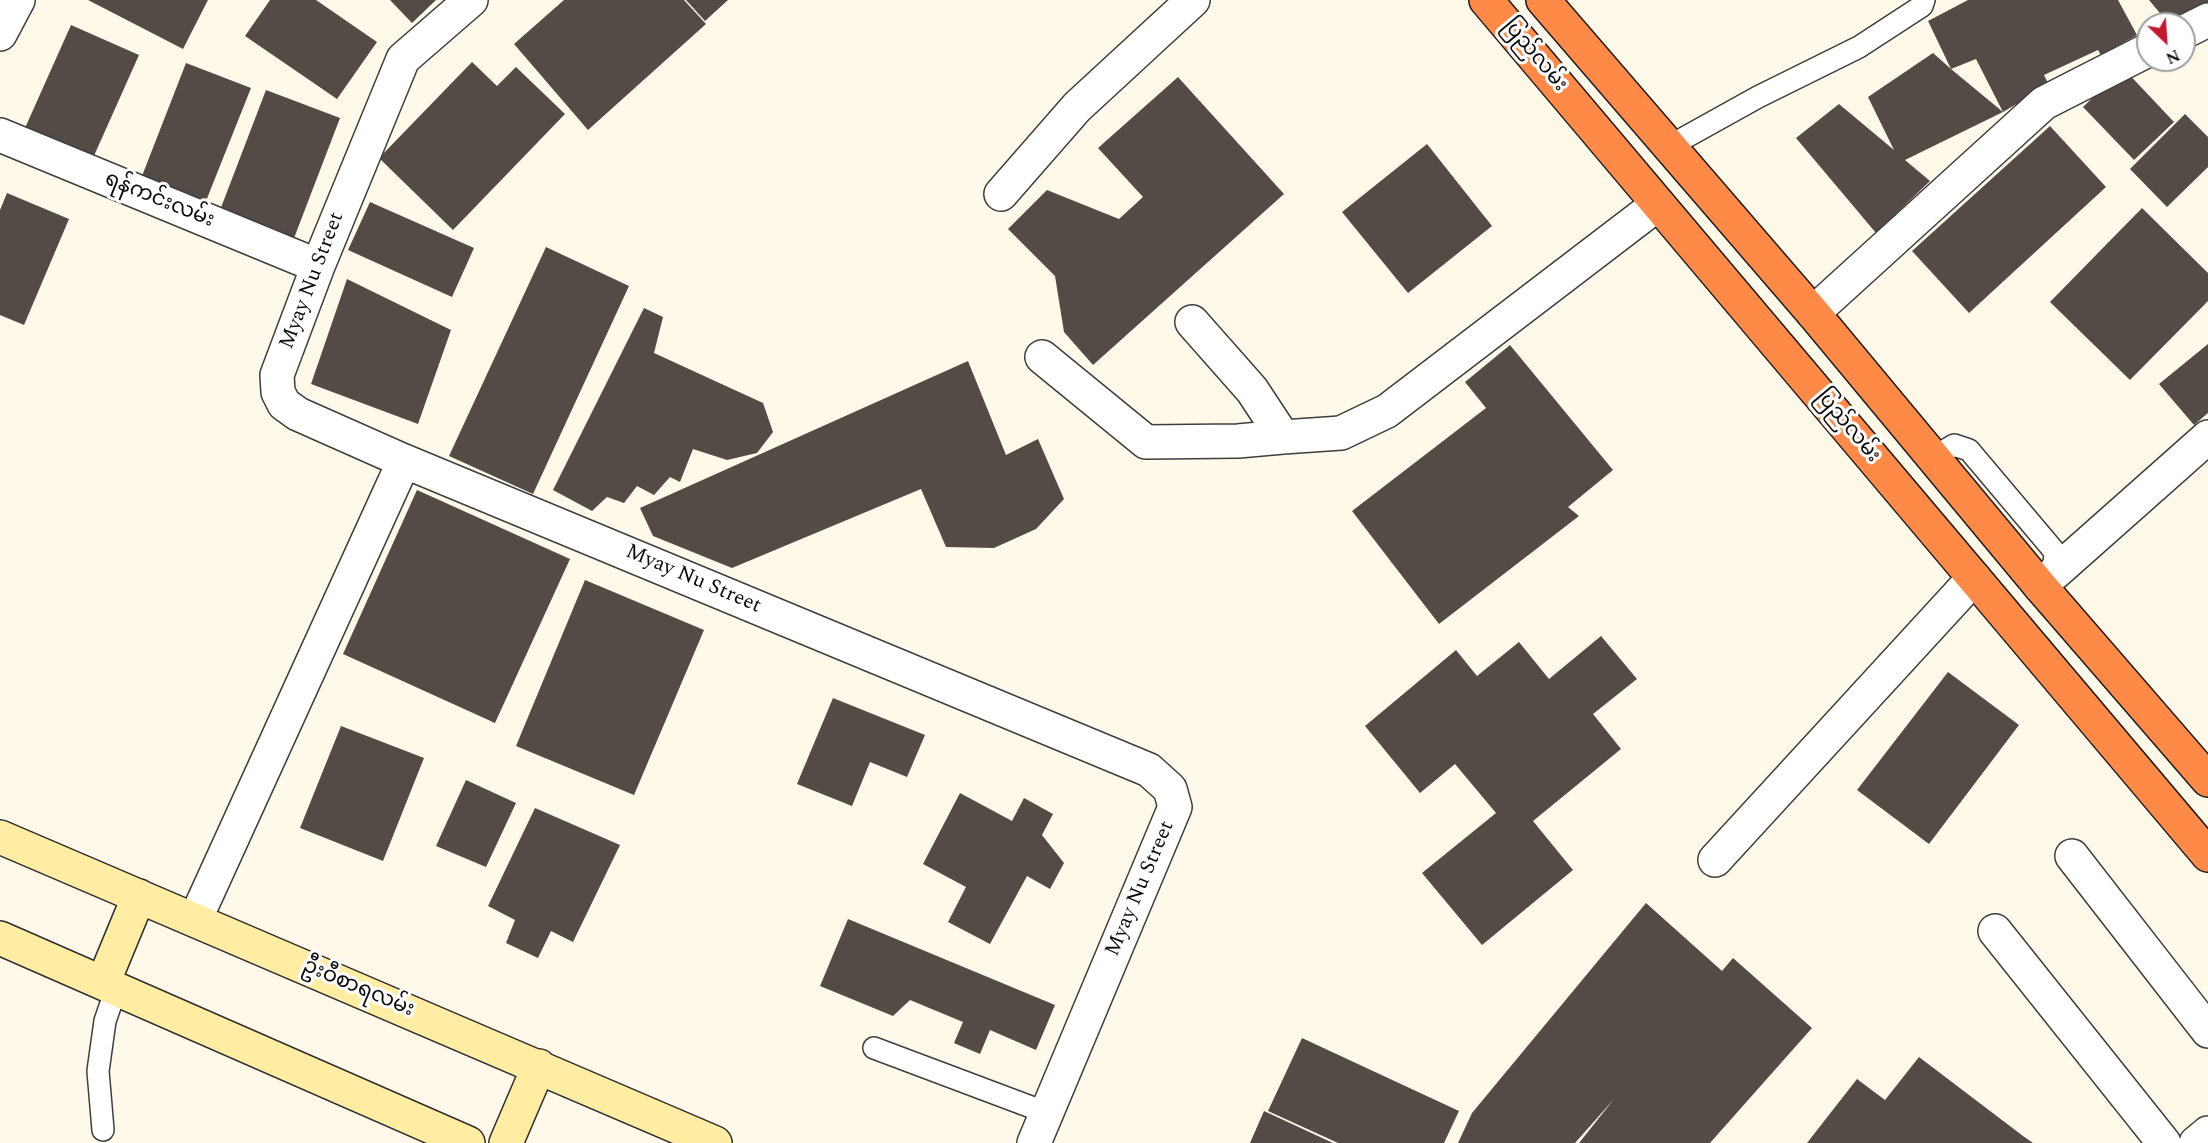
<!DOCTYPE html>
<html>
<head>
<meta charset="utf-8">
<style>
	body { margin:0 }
	#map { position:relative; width:2208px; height:1143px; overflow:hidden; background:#fff9e9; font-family:Spectral,serif }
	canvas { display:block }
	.north { position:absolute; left:2136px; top:12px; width:60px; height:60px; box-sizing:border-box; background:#fff; border:2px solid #9d9d9d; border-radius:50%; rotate:155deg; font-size:16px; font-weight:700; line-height:24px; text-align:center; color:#0b0b0b }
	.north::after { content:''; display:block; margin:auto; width:21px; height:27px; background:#c71730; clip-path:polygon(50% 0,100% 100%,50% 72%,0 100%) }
</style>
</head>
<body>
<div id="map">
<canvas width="2208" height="1143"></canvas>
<div class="north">N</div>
</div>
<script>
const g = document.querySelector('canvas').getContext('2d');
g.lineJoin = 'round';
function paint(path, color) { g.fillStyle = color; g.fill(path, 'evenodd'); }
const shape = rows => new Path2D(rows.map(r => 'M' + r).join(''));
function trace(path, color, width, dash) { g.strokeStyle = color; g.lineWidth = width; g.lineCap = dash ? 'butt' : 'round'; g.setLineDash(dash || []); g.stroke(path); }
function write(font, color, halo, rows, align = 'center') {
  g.font = font + ' Spectral,"Noto Sans Myanmar",serif'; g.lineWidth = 6; g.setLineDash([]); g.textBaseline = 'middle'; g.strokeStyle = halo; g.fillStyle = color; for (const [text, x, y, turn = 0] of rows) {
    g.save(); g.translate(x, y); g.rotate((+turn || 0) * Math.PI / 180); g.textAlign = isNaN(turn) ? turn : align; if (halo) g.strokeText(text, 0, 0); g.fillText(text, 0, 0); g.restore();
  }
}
paint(shape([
	[88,0,208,0,183,49],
	[270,0,316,0,377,42,337,99,245,36],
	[390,0,436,0,412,23],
	[564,0,684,0,706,24,588,130,514,44],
	[686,0,728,0,705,21],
	[1968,0,2118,0,2137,35,2101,55,2098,50,2044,75,2049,85,2003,112,1976,59,1951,69,2003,112,1905,160,1930,181,1876,233,1796,138,1839,104,1894,150,1868,97,1933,53,1951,69,1928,21],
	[2149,0,2208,0,2208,4,2183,24,2169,24],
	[71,25,139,55,93,158,25,128],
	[472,62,497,86,516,67,565,114,453,230,379,158],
	[186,63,251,88,206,201,142,176],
	[2123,68,2174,122,2134,160,2083,107],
	[1178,77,1284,194,1093,365,1064,332,1055,276,1008,229,1047,190,1119,219,1143,197,1098,148],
	[266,90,340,118,291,246,217,218],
	[2185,114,2208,137,2208,167,2167,207,2130,169],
	[2050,126,2106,187,1969,313,1912,251],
	[1427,144,1492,226,1408,293,1342,212],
	[7,193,69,219,24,325,0,315,0,210],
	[370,202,474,248,452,297,348,250],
	[2142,208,2208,273,2208,301,2130,380,2050,302],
	[546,247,629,286,533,494,449,456],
	[347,279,451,330,418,424,311,384],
	[644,308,663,317,654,353,763,403,773,432,757,453,727,460,693,449,680,482,670,477,654,495,637,486,624,503,607,497,592,511,553,490],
	[2208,344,2208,413,2194,425,2159,384],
	[1510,345,1613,470,1568,507,1579,516,1439,624,1352,511,1486,408,1465,382],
	[968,361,1006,455,1038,439,1064,499,1036,529,994,548,946,547,921,489,732,568,653,536,640,508],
	[417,490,570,559,495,723,343,654],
	[585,580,704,630,634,795,516,746],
	[1601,636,1637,679,1593,714,1621,749,1533,821,1573,870,1482,945,1422,873,1496,813,1455,764,1420,793,1365,726,1456,650,1477,676,1519,642,1549,679],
	[1948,672,2019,725,1929,844,1857,790],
	[833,698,925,735,907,777,870,762,852,806,797,784],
	[341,726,424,758,383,861,300,828],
	[466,780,516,803,486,867,436,846],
	[960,793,1012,821,1024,798,1053,814,1042,835,1064,863,1050,889,1027,876,990,944,948,922,966,887,923,864],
	[535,808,620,845,573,942,551,931,538,958,506,943,515,920,488,906],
	[1646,903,1722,971,1733,958,1812,1028,1710,1143,1579,1143,1614,1099,1575,1143,1458,1143,1472,1113],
	[848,919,1055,1005,1036,1050,990,1030,980,1054,954,1043,963,1022,910,1000,893,1016,820,986],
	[1302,1038,1459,1111,1444,1143,1338,1143,1268,1111],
	[1919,1057,2023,1136,2033,1143,1807,1143,1857,1079,1885,1100],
	[1264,1111,1333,1143,1250,1143]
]), '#554b46');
const lane = shape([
	[1668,147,1758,97,1859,47,1922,6,1924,0],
	[1934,457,1954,445,1969,450,2055,552,2054,564,2046,575],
	[874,1048,1047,1113],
	[103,1130,98,1071,105,1021,116,989]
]);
const street = shape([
	[471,0,403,59,318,266,277,375,278,392,284,404,298,414,404,461,1149,770,1170,789,1175,807,1034,1143],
	[2184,32,2208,20],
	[0,34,18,0],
	[0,135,318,266],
	[1001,194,1077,107,1193,0],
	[1813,313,2044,103,2148,50],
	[1192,322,1252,390,1283,437,1341,433,1387,411,1658,204],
	[1042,357,1146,442,1238,441,1283,437],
	[2040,586,2208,437],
	[2072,856,2208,1031],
	[1715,860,1974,578],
	[195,920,404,461],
	[1995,931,2164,1143],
	[2196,1143,2208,1133]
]);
const secondary = shape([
	[0,837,715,1143],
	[0,938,468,1143],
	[103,983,139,896],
	[506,1143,539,1066]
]);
const highway = shape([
	[1486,0,2208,855],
	[1543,0,1813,313,2040,586,2208,780]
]);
trace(lane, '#3e3e3e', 24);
trace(street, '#3e3e3e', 36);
trace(secondary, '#2d2d2d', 36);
trace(highway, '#1c1c1c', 36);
trace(lane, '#fff', 21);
trace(street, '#fff', 33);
trace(secondary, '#ffeda4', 33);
trace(highway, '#ff8a47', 33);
write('21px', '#0b0b0b', '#fff', [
	["ပြည်လမ်း",1534,56,50],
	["ရန်ကင်းလမ်း",159,201,22],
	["Myay Nu Street",313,281,-69],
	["ပြည်လမ်း",1847,427,50],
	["Myay Nu Street",693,580,23],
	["Myay Nu Street",1141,889,-67],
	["ဦးဝီစာရလမ်း",358,989,23]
]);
</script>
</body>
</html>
